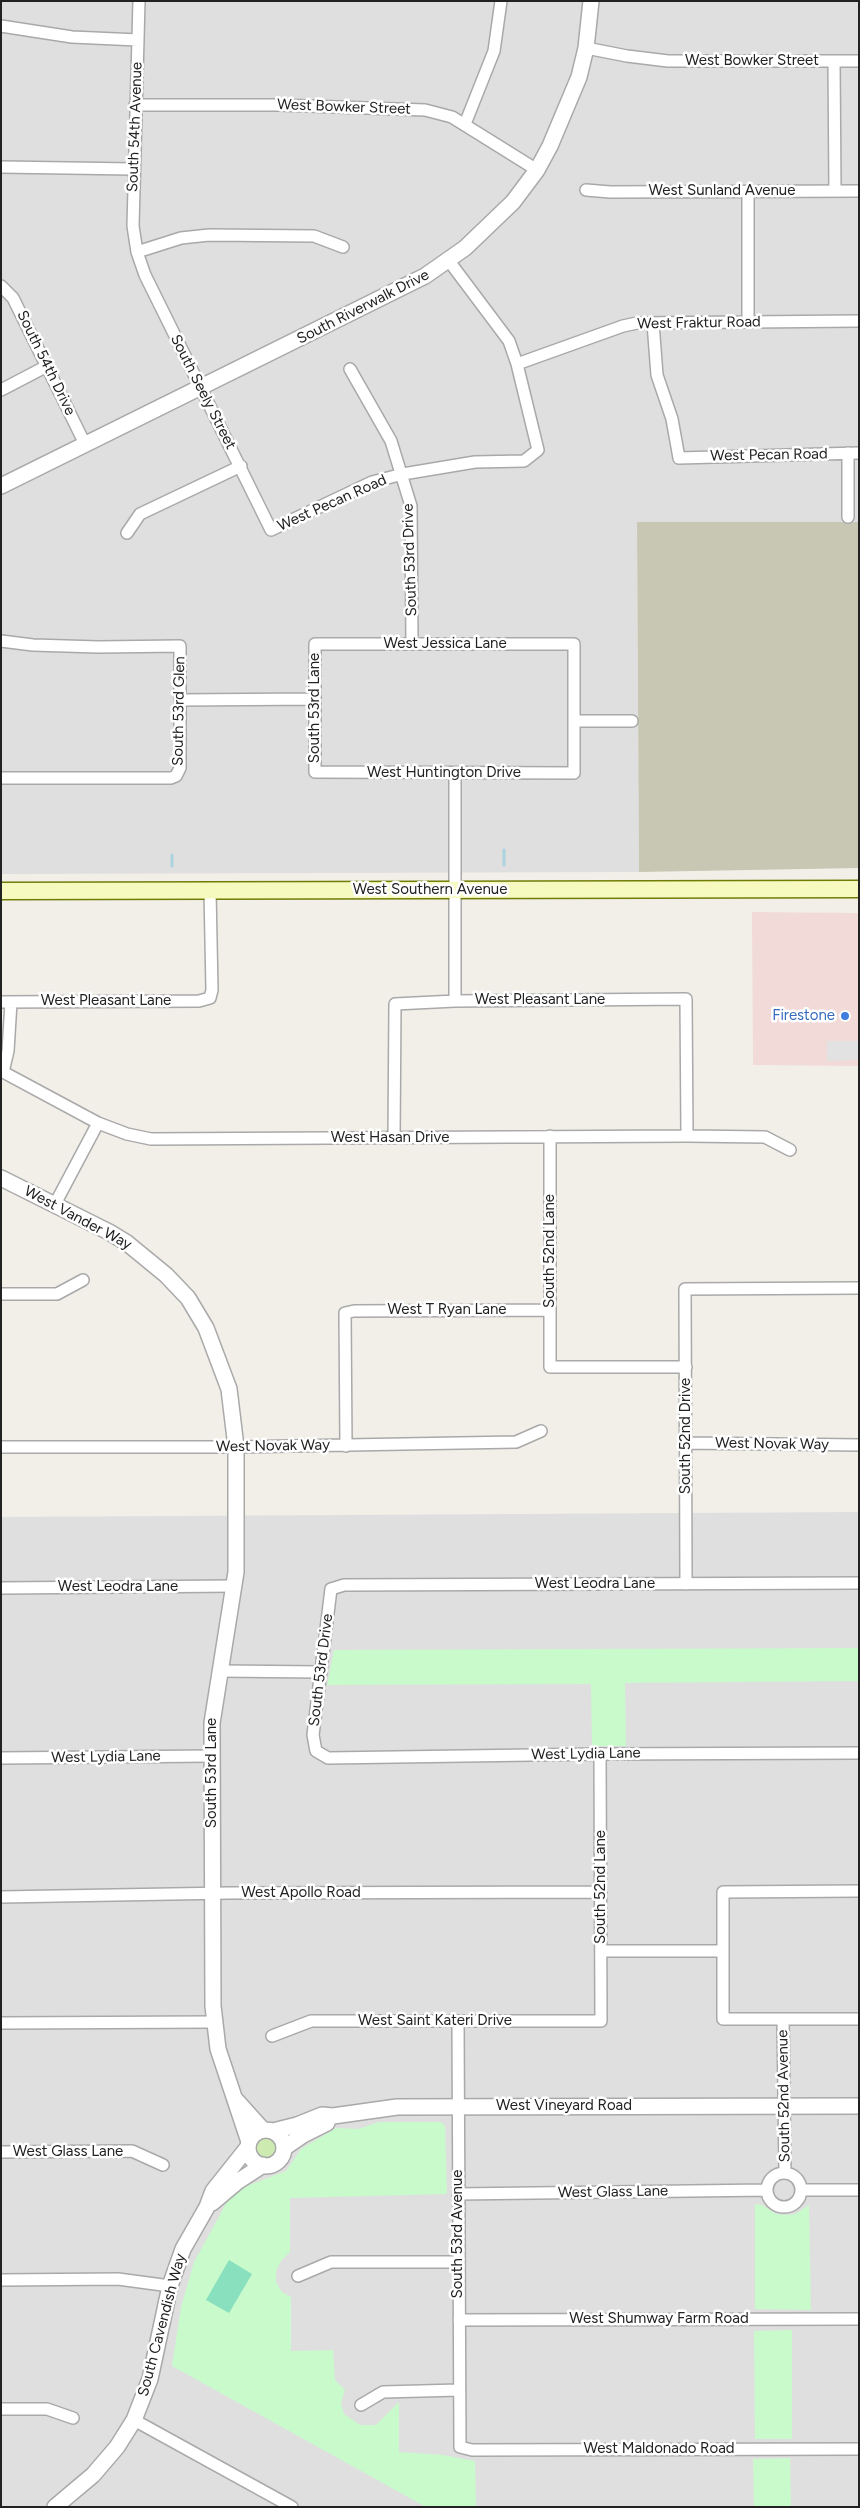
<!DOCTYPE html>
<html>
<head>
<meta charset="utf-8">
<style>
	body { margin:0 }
	#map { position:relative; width:860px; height:2508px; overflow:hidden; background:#f2efe9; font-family:Figtree,sans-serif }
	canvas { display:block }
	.frame { position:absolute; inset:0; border:2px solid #222; pointer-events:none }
</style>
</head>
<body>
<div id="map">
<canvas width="860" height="2508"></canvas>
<div class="frame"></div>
</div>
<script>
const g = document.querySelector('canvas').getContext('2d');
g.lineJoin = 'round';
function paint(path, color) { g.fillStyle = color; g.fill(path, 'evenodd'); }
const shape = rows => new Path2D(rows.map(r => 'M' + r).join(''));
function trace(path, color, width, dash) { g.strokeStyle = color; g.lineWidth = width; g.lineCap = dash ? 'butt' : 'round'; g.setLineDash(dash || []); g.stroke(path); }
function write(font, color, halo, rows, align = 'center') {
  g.font = font + ' Figtree,sans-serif'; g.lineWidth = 5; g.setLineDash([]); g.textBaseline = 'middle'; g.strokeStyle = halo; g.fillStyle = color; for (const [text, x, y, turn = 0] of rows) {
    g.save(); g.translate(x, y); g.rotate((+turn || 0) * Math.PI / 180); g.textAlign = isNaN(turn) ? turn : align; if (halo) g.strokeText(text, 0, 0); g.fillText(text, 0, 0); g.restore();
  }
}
paint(shape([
	[1,1,859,1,859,522,637,522,639,872,1,874],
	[859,1512,859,2507,1,2507,1,1517]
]), '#e0dfdf');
paint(shape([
	[752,912,859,913,859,1066,753,1065]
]), '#f2dad9');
paint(shape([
	[637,522,859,522,859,868,639,872]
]), '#c7c7b4');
paint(shape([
	'254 2149a12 12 0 1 1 24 0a12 12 0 1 1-24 0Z'
]), '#cdebb0');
paint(shape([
	[859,1648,859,1681,625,1683,626,1746,592,1746,591,1684,327,1685,334,1650],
	[379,2122,440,2122,445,2125,447,2194,290,2198,290,2252,281,2261,276,2272,276,2282,282,2292,291,2297,291,2351,333,2350,335,2380,345,2390,341,2403,344,2414,360,2425,376,2425,399,2402,399,2452,443,2455,475,2461,476,2507,426,2507,172,2366,181,2307,194,2262,228,2200,239,2189,286,2171,301,2149,336,2128,358,2129],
	[755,2204,762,2205,776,2214,787,2215,795,2214,809,2205,811,2310,755,2309],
	[792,2330,792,2439,755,2439,754,2331],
	[790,2458,791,2507,754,2507,753,2459]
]), '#c8facc');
paint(shape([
	[229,2260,252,2274,229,2313,206,2300]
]), '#88e0be');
paint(shape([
	[858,961,859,1060,827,1061,827,1041,858,1041]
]), '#e2e2e2');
trace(shape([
	[504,850,504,865],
	[172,855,172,866]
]), '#aad3df', 3);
const minor = shape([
	[139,1,133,226,137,252,145,275,271,530,372,482,403,474,475,462,524,461,538,450,517,364,509,341,449,261],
	[1,26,72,37,138,40],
	[586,48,627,56,668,61,859,61],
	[834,61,835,191],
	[135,105,279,105,425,110,452,117,537,170],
	[465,124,494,51,501,1],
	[1,167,133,169],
	[586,190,610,192,859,191],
	[137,252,181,238,209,235,314,236,343,247],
	[1,286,13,298,85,444],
	[748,322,748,191],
	[653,323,657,375,672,419,679,458,859,453],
	[517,364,623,326,637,323,859,321],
	[350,369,391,441,411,506,412,644],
	[1,390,47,366],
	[848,453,848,517],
	[127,533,140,514,241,466],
	[1,641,33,645,98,647,180,646,180,768,176,776,171,778,1,778],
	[315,644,574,644,574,773,315,772,315,644],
	[180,700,315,699],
	[574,721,632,721],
	[455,773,455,1001],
	[1,1002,199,1001,210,998,212,990,210,891],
	[11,1002,8,1051,3,1072,98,1123,127,1134,151,1139,687,1136,765,1137,790,1150],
	[550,1136,550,1367,686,1367],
	[394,1138,395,1004,455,1001,686,999,687,1136],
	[55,1204,98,1123],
	[1,1294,57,1294,83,1280],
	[686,1443,859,1445],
	[346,1446,345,1313,354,1311,550,1310],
	[1,1447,236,1447,516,1442,541,1431],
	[859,1583,344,1585,331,1589,313,1735,316,1751,328,1758,600,1754,859,1753],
	[686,1584,685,1289,859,1288],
	[1,1588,235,1586],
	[220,1671,320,1672],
	[1,1758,211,1756],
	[859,1891,723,1892,723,2019,859,2019],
	[1,1897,229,1893,601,1892],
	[601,1951,723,1951],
	[783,2019,785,2173],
	[458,2021,460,2447,472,2450,859,2449],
	[1,2023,213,2022],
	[272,2036,311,2021,601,2021,600,1754],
	[1,2152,132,2151,163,2165],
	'767 2190a17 17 0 1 1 34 0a17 17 0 1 1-34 0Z',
	[801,2190,859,2190],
	[458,2194,767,2190],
	[298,2276,331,2262,458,2262],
	[1,2280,118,2279,170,2286],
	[459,2320,859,2319],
	[361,2405,383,2392,459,2390],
	[1,2409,47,2409,73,2418],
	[134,2420,292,2507]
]);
const tertiary = shape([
	[1,486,425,276,465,248,513,202,537,170,550,146,579,77,586,48,591,1],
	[1,1178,109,1232,127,1243,166,1275,188,1298,206,1328,229,1389,236,1447,236,1572,212,1723,213,2006,218,2049,249,2142],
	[236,2100,263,2130],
	'248 2148a18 18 0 1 1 36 0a18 18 0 1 1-36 0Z',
	[273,2131,297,2125,322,2115,333,2116,397,2107,859,2106],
	[284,2148,303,2135,327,2123],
	[212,2203,237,2182,263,2165],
	[55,2507,93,2475,117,2447,134,2420,150,2379,170,2286,183,2249,207,2207,213,2191,248,2147]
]);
const secondary = shape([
	[1,891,859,889]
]);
trace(minor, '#a9a9a9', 14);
trace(tertiary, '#a9a9a9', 18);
trace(secondary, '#707d05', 19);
trace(minor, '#fff', 11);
trace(tertiary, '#fff', 15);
trace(secondary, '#f7fabf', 16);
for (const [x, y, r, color] of [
	[845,1016,5,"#3f7fe0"]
]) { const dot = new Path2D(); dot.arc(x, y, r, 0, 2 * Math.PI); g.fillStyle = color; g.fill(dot); trace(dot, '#fff', 2); }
write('15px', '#222', '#fff', [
	["West Bowker Street",752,61],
	["West Bowker Street",344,107,2],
	["South 54th Avenue",135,127,-88],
	["West Sunland Avenue",722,191],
	["South Riverwalk Drive",363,307,-27],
	["West Fraktur Road",699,323,-1],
	["South 54th Drive",46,363,64],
	["South Seely Street",203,392,63],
	["West Pecan Road",769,455,-1],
	["West Pecan Road",332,503,-24],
	["South 53rd Drive",410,560,-92],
	["West Jessica Lane",445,644],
	["South 53rd Lane",315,708,-90],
	["South 53rd Glen",179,711,-89],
	["West Huntington Drive",444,773],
	["West Southern Avenue",430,890],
	["West Pleasant Lane",540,1000],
	["West Pleasant Lane",106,1001],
	["West Hasan Drive",390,1138],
	["West Vander Way",78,1218,28],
	["South 52nd Lane",550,1251,-90],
	["West T Ryan Lane",447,1310],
	["South 52nd Drive",686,1436,-90],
	["West Novak Way",772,1444,1],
	["West Novak Way",273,1446,-1],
	["West Leodra Lane",595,1584],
	["West Leodra Lane",118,1587],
	["South 53rd Drive",321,1670,-83],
	["West Lydia Lane",586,1754,-1],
	["West Lydia Lane",106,1757,-1],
	["South 53rd Lane",212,1773,-90],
	["South 52nd Lane",601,1887,-90],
	["West Apollo Road",301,1893],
	["West Saint Kateri Drive",435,2021],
	["South 52nd Avenue",784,2096,-91],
	["West Vineyard Road",564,2106],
	["West Glass Lane",68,2152],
	["West Glass Lane",613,2192,-1],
	["South 53rd Avenue",458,2234,-90],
	["West Shumway Farm Road",659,2319],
	["South Cavendish Way",162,2325,-75],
	["West Maldonado Road",659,2449]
]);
write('15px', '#366cbe', '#fff', [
	["Firestone",835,1016]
], 'right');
</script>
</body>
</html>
